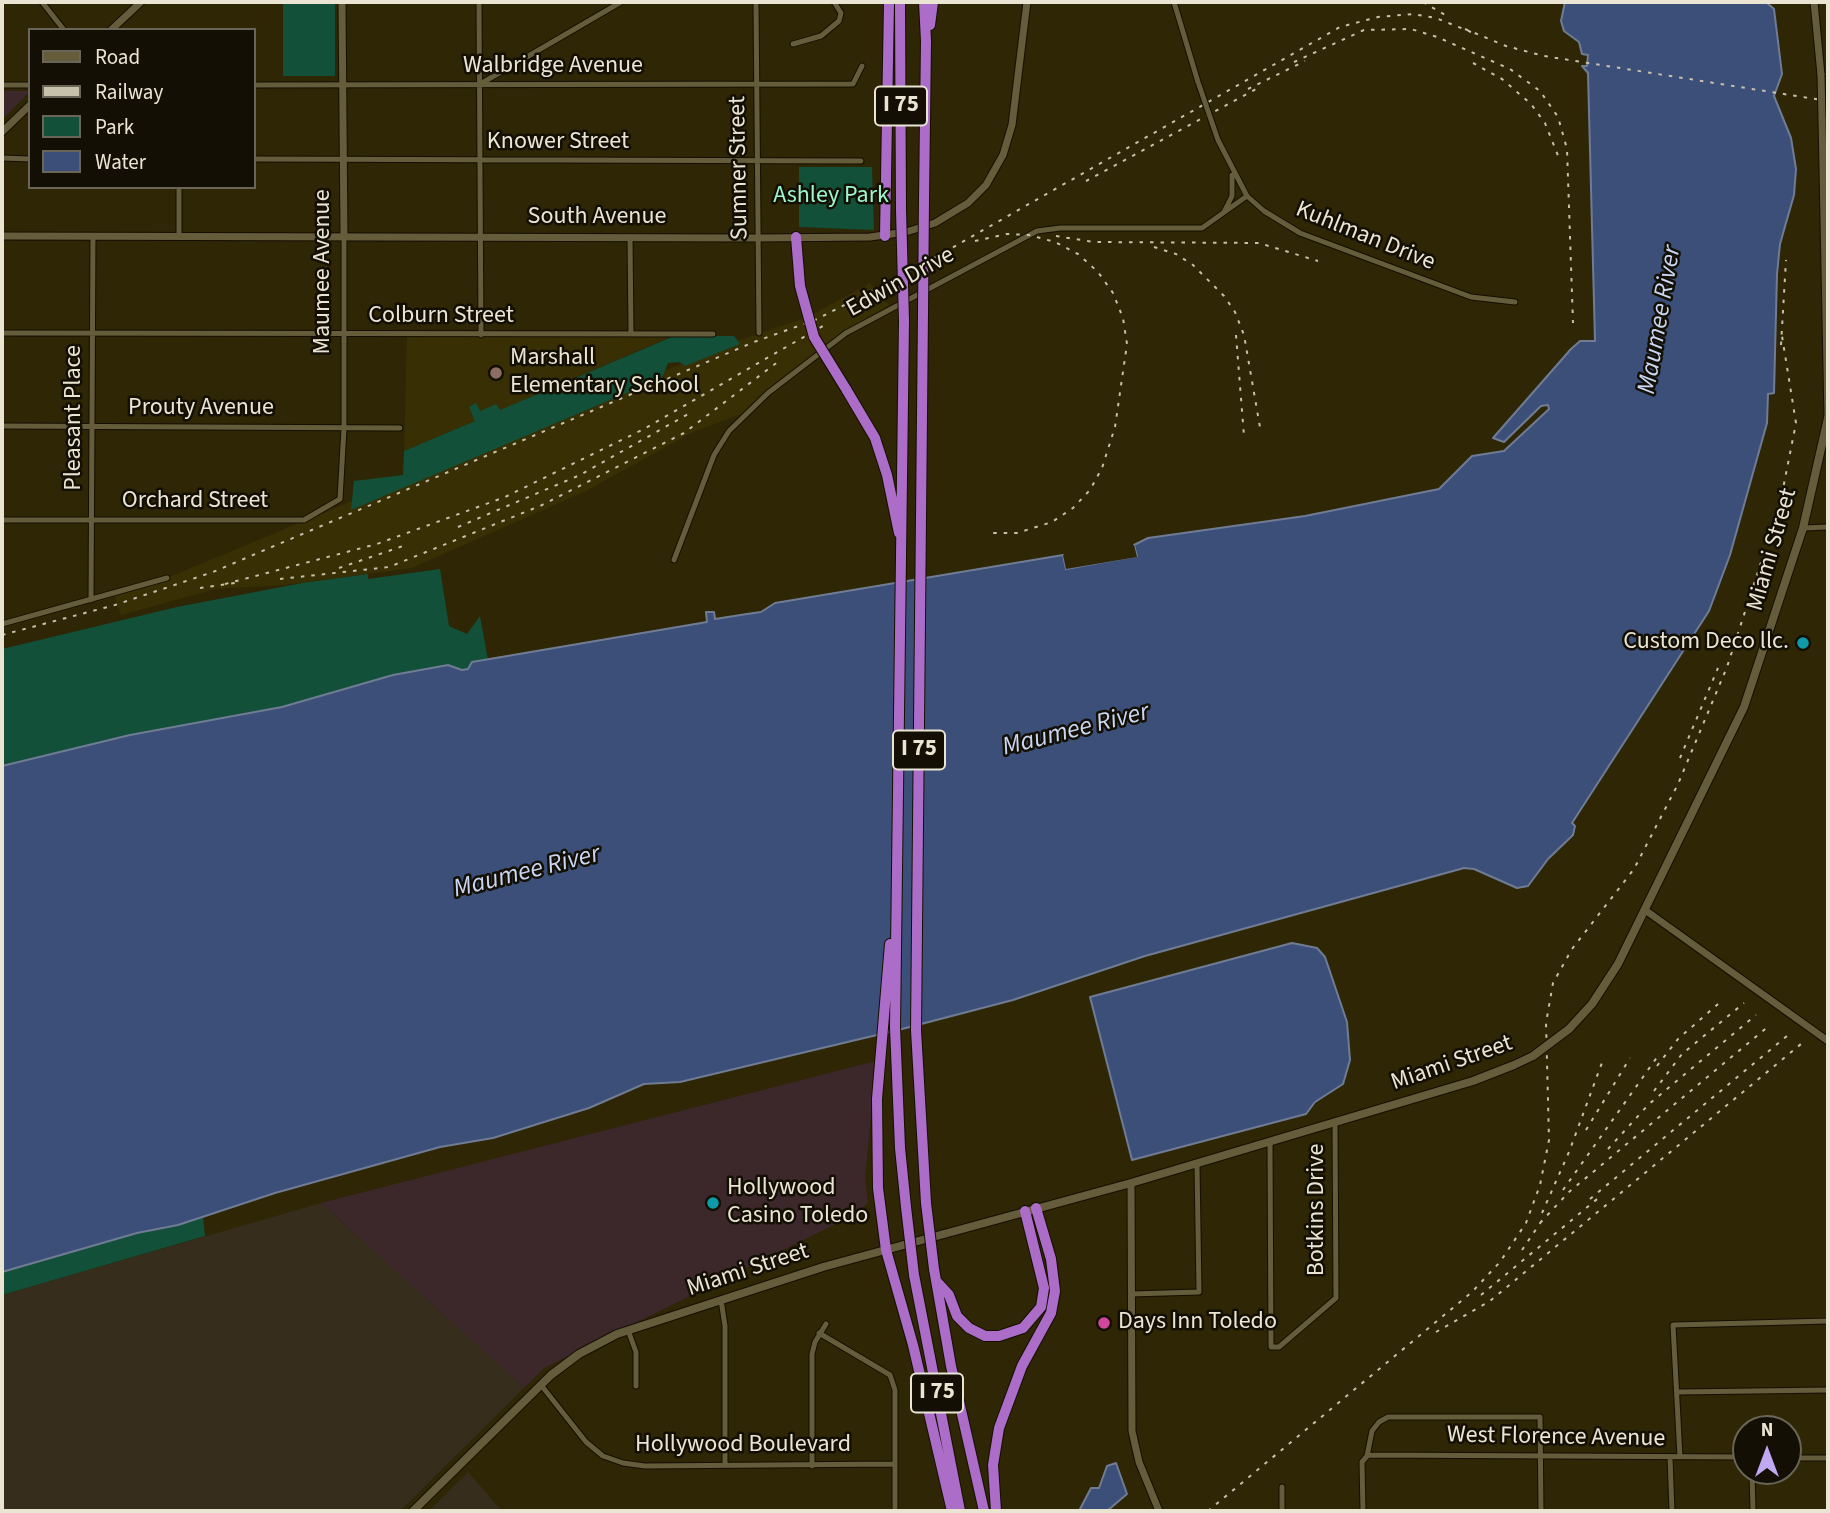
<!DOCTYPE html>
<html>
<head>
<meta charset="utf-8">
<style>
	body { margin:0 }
	#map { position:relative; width:1830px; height:1513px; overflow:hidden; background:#2e2605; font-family:"Source Sans 3",sans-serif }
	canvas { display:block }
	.frame { position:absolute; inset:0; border:4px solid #eae5d3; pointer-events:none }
	.legend { position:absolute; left:28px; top:28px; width:228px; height:161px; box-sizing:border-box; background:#130f04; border:2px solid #696557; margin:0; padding:9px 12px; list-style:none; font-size:21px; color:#eae5d3 }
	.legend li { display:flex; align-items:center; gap:14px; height:35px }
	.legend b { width:35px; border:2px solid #696557 }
	.north { position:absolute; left:1732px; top:1415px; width:70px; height:70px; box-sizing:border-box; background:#130f04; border:2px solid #696557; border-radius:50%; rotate:0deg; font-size:19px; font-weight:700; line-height:28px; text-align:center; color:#eae5d3 }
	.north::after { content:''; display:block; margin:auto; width:24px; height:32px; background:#c1a8f3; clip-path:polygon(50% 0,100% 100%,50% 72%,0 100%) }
</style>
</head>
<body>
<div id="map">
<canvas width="1830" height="1513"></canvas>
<div class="frame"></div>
<ul class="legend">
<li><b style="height:9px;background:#655c3c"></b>Road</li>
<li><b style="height:9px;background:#c7c1ac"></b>Railway</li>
<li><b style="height:19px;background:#125039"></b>Park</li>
<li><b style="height:19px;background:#3b4f79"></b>Water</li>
</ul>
<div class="north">N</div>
</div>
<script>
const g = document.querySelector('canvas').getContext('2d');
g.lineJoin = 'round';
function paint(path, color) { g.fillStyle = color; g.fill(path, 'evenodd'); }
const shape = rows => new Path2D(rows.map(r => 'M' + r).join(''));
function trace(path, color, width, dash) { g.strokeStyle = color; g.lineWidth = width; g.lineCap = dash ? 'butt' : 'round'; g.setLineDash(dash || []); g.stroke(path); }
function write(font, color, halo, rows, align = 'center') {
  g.font = font + ' "Source Sans 3",sans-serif'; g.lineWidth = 5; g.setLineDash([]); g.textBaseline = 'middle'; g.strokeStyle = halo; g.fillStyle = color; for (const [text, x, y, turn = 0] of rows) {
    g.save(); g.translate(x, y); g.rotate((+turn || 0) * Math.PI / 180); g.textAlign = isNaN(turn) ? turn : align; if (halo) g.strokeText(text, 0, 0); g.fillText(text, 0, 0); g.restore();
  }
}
paint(shape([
	[2,91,30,91,2,120],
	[876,1061,865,1179,868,1203,854,1215,544,1368,524,1388,321,1203]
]), '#3c282b');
paint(shape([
	[321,1203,524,1388,400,1511,2,1511,2,1295],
	[468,1472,502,1511,429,1511]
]), '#362d1c');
paint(shape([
	[870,283,889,305,846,333,744,413,691,433,586,491,412,568,285,585,216,589,121,615,114,594,167,578,731,343,808,317],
	[677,334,475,421,404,451,407,335]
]), '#392f04');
paint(shape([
	[283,2,335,2,335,76,283,76],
	[799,167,872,167,874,230,799,227],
	[674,336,734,336,740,344,685,366,679,362,668,363,662,378,351,510,354,481,403,475,404,451,475,421,469,407,476,403,480,411,496,404,500,410],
	[440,569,449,626,467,634,480,616,488,660,472,662,468,669,462,670,448,665,393,675,282,707,130,735,2,766,2,649,177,607,302,583,368,574,368,579],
	[203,1215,205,1236,2,1295,2,1272,137,1233,178,1225]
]), '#125039');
const water = shape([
	[1565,2,1766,2,1774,9,1782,74,1774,96,1791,138,1796,169,1794,195,1780,244,1777,274,1774,393,1768,394,1767,423,1730,555,1709,611,1572,823,1575,826,1573,835,1548,859,1528,886,1517,888,1474,869,1464,868,1145,956,1013,1000,902,1029,680,1082,644,1084,589,1108,493,1138,440,1147,275,1193,178,1225,137,1233,2,1272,2,766,130,735,282,707,393,675,448,665,462,670,468,669,472,662,707,622,706,612,714,612,715,619,747,614,761,612,775,603,1063,555,1066,569,1137,556,1134,545,1148,538,1305,516,1439,489,1472,456,1504,451,1549,409,1548,405,1541,406,1504,442,1493,438,1571,349,1580,341,1595,341,1588,73,1582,66,1587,66,1588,55,1582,54,1579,42,1564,31,1561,21,1565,2],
	[1292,943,1317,948,1325,957,1347,1022,1350,1060,1343,1084,1315,1102,1306,1114,1132,1160,1090,997,1292,943],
	[1116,1463,1127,1494,1107,1511,1079,1511,1091,1488,1099,1488,1107,1466,1116,1463]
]);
paint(water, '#3b4f79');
trace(water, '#707c94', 2);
paint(shape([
	[1134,545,1137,557,1066,569,1063,555,1067,555,1069,565,1132,554,1130,546]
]), '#2e2605');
const minor = shape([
	[42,2,64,30],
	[479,2,481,335],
	[756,2,759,333],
	[1174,2,1198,82],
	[793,44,821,36,839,21,841,13,834,2],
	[482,83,621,2],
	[2,85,30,85],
	[254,85,853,84,862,66],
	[1218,140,1247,196,1264,211,1300,233,1471,297,1515,302],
	[2,158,30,159],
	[254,159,861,161],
	[179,187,179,236],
	[1224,212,1232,196,1232,175],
	[630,237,631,334],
	[2,333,713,334],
	[2,426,400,428],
	[2,520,304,520,340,499,344,428,344,237],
	[1803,528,1828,527],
	[674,560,714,455,729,431,768,393,846,333,1037,231,1060,228,1202,228,1247,196],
	[91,600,93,236],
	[2,624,167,578],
	[1270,1142,1271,1347,1279,1347,1336,1298,1335,1123],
	[1131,1294,1199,1292,1197,1164],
	[721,1300,725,1326,725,1465],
	[628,1330,636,1352,636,1386],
	[819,1333,890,1375,895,1390,895,1511],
	[541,1385,586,1442,603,1456,623,1463,645,1466,895,1464],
	[1678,1392,1828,1390],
	[1367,1456,1372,1431,1379,1422,1388,1417,1540,1417,1541,1511],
	[1670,1457,1672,1511],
	[1680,1457,1673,1325,1828,1321],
	[1788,1458,1828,1458],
	[812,1466,812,1354,815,1342,826,1324],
	[1752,1471,1753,1511],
	[1282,1487,1282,1511],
	[1363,1511,1362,1462,1368,1455,1746,1457]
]);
const tertiary = shape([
	[342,2,344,237],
	[1814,2,1821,75],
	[111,30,141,2],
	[1822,119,1828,418],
	[2,132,30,105],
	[2,236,758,238,870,237,906,232,935,223,968,203,986,185,1003,155,1012,125,1027,2],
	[1645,910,1828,1041],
	[1131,1183,1132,1431,1139,1462,1159,1511]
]);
const secondary = shape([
	[1569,1029,1592,1004,1618,964,1744,707,1803,528,1828,418],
	[413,1511,551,1375,579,1354,617,1334,823,1267,1131,1183,1473,1081,1514,1065]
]);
const motorway = shape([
	[900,2,901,210],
	[930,25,933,2],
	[924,200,926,41,924,2],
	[885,236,889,2],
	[796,237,800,286],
	[923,312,916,1030,926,1203],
	[904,321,895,1027,900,1148,906,1207],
	[846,389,875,438,887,475,899,533],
	[890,944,877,1099,878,1188,886,1250,913,1345,952,1511],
	[934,1269,951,1366,984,1511],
	[914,1275,960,1511],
	[938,1283,949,1295,957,1316,969,1328,985,1336,999,1336,1023,1328,1041,1307,1044,1288,1025,1211],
	[996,1511,993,1465,999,1428,1022,1366,1051,1313,1055,1291,1051,1259,1036,1208]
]);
trace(minor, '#150f00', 7);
trace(tertiary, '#150f00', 9);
trace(secondary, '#150f00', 10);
trace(motorway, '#150f00', 12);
trace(minor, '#655c3c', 5);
trace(tertiary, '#655c3c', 7);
trace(secondary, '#655c3c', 8);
trace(motorway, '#ac6dc9', 10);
trace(shape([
	[1423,2,1447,16],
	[1465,29,1506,46,1544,56,1828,101],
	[1294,62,1364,30,1411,29,1437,37,1510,69,1540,91,1558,117,1567,149,1573,323],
	[1473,63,1502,79,1531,104,1545,123,1559,158],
	[1248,89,1305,61],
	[1086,181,1258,88],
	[1056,236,1094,242,1259,243,1318,261],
	[975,241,1007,234,1029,235,1055,242,1078,254,1098,272,1113,293,1123,318,1127,344,1115,427,1102,468,1090,490,1073,508,1052,522,1017,533,991,533],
	[1154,247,1176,254,1193,265,1224,296,1235,312,1244,335,1261,433],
	[1236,335,1244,436],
	[1781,345,1786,260],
	[458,527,580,475,690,413],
	[339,568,406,545],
	[280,579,389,567,540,506,684,433,779,361],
	[225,584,377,544,505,497,642,430,828,323],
	[200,588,235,583],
	[2,635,115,605,213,572,754,342,815,320,913,270,1340,27,1378,17,1413,14,1436,18,1471,32],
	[1680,758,1718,668],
	[1657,1066,1678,1039,1718,1004],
	[1654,1091,1682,1054,1744,1003],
	[1586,1130,1630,1058],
	[1608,1149,1649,1104,1756,1015],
	[1563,1190,1660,1053],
	[1590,1199,1787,1036],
	[1542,1213,1569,1152,1603,1060],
	[1540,1223,1569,1192,1770,1025],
	[1522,1250,1545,1216],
	[1481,1295,1602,1195],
	[1436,1332,1490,1301,1801,1044],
	[1208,1511,1472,1292,1500,1262,1526,1223,1540,1185,1549,1140,1546,1023,1553,983,1572,949,1634,869,1678,784,1727,667,1780,504,1796,423,1782,336]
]), '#c7c1ac', 2, [3.5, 7]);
const minorBridge = shape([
	[1198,82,1218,140]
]);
const tertiaryBridge = shape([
	[1821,75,1822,119]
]);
const secondaryBridge = shape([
	[1514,1065,1533,1056,1569,1029]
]);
const motorwayBridge = shape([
	[901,210,904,321],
	[800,286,814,337,846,389],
	[923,312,924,200],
	[926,1203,934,1269],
	[906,1207,914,1275]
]);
trace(minorBridge, '#150f00', 7, []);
trace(tertiaryBridge, '#150f00', 9, []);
trace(secondaryBridge, '#150f00', 10, []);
trace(motorwayBridge, '#150f00', 12, []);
trace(minorBridge, '#655c3c', 5);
trace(tertiaryBridge, '#655c3c', 7);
trace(secondaryBridge, '#655c3c', 8);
trace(motorwayBridge, '#ac6dc9', 10);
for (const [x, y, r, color] of [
	[496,373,7,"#8d6e63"],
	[1803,643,7,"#0f9aa8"],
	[713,1203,7,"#0f9aa8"],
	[1104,1323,7,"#d1479c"]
]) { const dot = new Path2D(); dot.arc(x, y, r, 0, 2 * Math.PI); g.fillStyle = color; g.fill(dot); trace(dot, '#130f04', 2.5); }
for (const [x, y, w] of [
	[901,106,52],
	[919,750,52],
	[937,1393,52]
]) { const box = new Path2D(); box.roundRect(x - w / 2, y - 19.5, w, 39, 5); g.fillStyle = '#130f04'; g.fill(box); trace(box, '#eae5d3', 2); }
write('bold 23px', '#eae5d3', null, [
	["I 75",901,106],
	["I 75",919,750],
	["I 75",937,1393]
]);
write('24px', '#eae5d3', '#130f04', [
	["Walbridge Avenue",553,67],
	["Knower Street",558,143],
	["Sumner Street",740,168,-91],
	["South Avenue",597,218],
	["Kuhlman Drive",1365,237,22],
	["Maumee Avenue",324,272,-90],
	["Edwin Drive",901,283,-29],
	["Colburn Street",441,317],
	["Prouty Avenue",201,409],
	["Pleasant Place",75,418,-90],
	["Orchard Street",195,502],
	["Miami Street",1773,550,-74],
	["Miami Street",1452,1064,-19],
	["Botkins Drive",1318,1210,-90],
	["Miami Street",748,1271,-18],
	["West Florence Avenue",1556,1438,1],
	["Hollywood Boulevard",743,1446]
]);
write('24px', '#9cf6ce', '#130f04', [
	["Ashley Park",831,197]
]);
write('24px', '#eae5d3', '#130f04', [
	["Marshall",510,359],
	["Elementary School",510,387],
	["Custom Deco llc.",1789,643,"right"],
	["Hollywood",727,1189],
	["Casino Toledo",727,1217],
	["Days Inn Toledo",1118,1323]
], 'left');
write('italic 26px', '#c9d7f3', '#130f04', [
	["Maumee River",1661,320,-80],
	["Maumee River",1076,731,-14],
	["Maumee River",527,873,-14]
]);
</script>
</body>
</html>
